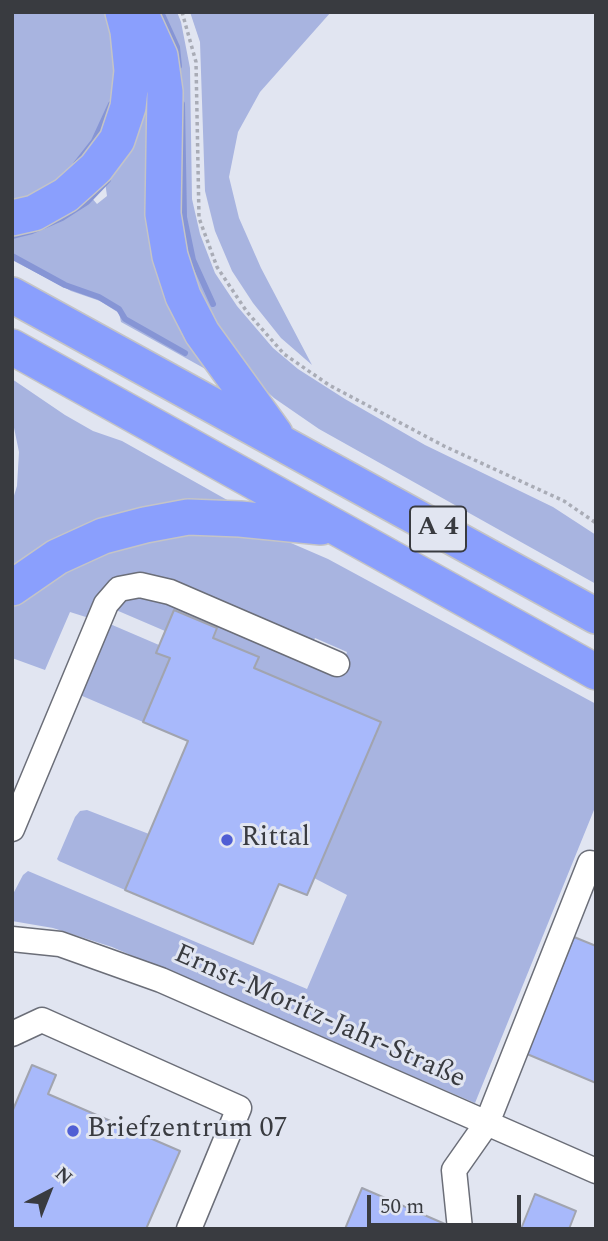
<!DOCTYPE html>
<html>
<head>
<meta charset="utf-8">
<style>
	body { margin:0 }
	#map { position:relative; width:608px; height:1241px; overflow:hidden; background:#e1e5f1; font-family:Spectral,serif }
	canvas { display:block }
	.frame { position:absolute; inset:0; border:14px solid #393b40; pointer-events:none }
	.north { position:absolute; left:14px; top:1157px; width:70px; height:70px; -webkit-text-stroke:5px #e1e5f1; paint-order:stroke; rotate:42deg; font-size:19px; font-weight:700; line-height:28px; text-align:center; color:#393b40 }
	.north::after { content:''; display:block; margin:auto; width:24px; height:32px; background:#393b40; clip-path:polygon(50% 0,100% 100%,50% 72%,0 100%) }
	.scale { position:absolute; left:367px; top:1195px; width:154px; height:32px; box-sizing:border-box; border:4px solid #393b40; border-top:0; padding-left:9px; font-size:21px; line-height:24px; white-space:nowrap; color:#393b40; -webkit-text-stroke:5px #e1e5f1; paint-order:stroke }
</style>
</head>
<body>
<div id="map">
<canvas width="608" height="1241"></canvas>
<div class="frame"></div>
<div class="north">N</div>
<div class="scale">50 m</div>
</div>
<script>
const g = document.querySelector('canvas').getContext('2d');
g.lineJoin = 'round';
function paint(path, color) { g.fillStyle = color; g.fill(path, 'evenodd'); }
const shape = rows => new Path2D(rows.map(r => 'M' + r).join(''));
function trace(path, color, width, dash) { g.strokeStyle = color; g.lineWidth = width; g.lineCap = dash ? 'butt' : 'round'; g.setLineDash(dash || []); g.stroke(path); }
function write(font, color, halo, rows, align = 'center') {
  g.font = font + ' Spectral,serif'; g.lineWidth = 6; g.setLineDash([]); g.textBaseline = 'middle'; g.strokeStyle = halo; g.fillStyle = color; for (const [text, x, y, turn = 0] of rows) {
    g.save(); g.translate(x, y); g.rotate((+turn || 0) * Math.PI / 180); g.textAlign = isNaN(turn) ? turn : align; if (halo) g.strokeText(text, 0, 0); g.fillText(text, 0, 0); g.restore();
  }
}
paint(shape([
	[12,12,112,12,125,73,89,164,12,210],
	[154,12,177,12,181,22,190,68,192,199,200,234,215,273,237,306,273,348,298,369,345,399,425,445,553,507,596,535,596,584,319,429,274,398,242,369,222,346,178,251],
	[190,12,331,12,260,92,238,132,229,177,239,218,261,268,312,365,281,338,253,303,232,271,215,231,205,191,200,42],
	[143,56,209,371,121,322,119,313,100,301,71,291,12,260,12,227,86,191,97,204,107,196,104,175],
	[12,379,65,415,93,431,122,441,229,501,230,508,12,574,12,502,17,486,19,452,12,418],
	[159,529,254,534,291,543,328,559,596,704,596,805,475,1103,112,947,53,928,12,921,12,896,23,875,28,871,307,989,347,895,314,878,380,722,254,668,258,657,213,638,217,628,175,610,165,631,116,610,129,596,142,592,340,673,347,652,315,638,311,646,151,578,89,618,70,612,45,670,12,658,12,600,48,574],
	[110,624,159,645,157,653,170,658,143,722,80,695],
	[87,810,149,834,125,890,59,861,57,859,75,817,80,811]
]), '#a8b4e0');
trace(shape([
	[161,12,177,47,179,66],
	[182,104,184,217,193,260,213,304],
	[76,164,94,141,111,104],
	[12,236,32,231,62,218,87,202,108,180],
	[12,256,65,285,99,297,119,309,125,319,185,353]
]), '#8695d5', 6);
const building = shape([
	[174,610,217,628,213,638,259,657,254,668,381,722,307,895,279,884,253,944,125,890,188,741,143,722,170,658,156,653,174,610],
	[574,937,596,946,596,1083,527,1054,574,937],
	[32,1065,56,1075,48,1094,180,1151,146,1229,12,1229,12,1112,32,1065],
	[362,1188,445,1224,443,1229,345,1229,362,1188],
	[535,1194,576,1211,569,1229,521,1229,535,1194]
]);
paint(building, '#a8b9fb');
trace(building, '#a1a4af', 2);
const minor = shape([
	[12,829,106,604,119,589,140,585,170,592,337,664],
	[12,939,60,944,161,980,596,1171],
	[12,1034,42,1020,239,1108,189,1229],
	[460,1229,454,1170,487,1123,590,863,596,865]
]);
const highway = shape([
	[140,12,160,56,165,92,163,214,170,256,183,296,202,333,275,434],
	[12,218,34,213,66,195,96,168,117,140,128,107,132,71,128,31,123,12],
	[12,295,596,616],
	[12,347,596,672],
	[12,588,57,557,103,536,145,525,188,517,240,519,321,527]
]);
trace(minor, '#6b6e78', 27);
trace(highway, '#c4c4c6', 38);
trace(shape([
	[182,12,196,62,199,218,217,267,247,312,284,354,329,385,444,446,564,501,596,523]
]), '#a9acb6', 3.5, [3.5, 3.5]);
trace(minor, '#fff', 24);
trace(highway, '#8a9ffd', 35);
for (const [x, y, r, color] of [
	[227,840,7,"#4f5ed4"],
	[73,1131,7,"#4f5ed4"]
]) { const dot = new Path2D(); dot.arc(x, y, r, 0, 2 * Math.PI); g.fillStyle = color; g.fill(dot); trace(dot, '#e1e5f1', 2.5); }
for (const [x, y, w] of [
	[438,529,56]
]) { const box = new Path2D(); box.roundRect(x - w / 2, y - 22.5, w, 45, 5); g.fillStyle = '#e1e5f1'; g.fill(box); trace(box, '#393b40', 2); }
write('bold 26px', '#393b40', null, [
	["A 4",438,529]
]);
write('28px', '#393b40', '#e1e5f1', [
	["Rittal",241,840],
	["Briefzentrum 07",87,1131]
], 'left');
write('28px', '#393b40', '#e1e5f1', [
	["Ernst-Moritz-Jahr-Straße",319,1018,24]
]);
</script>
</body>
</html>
